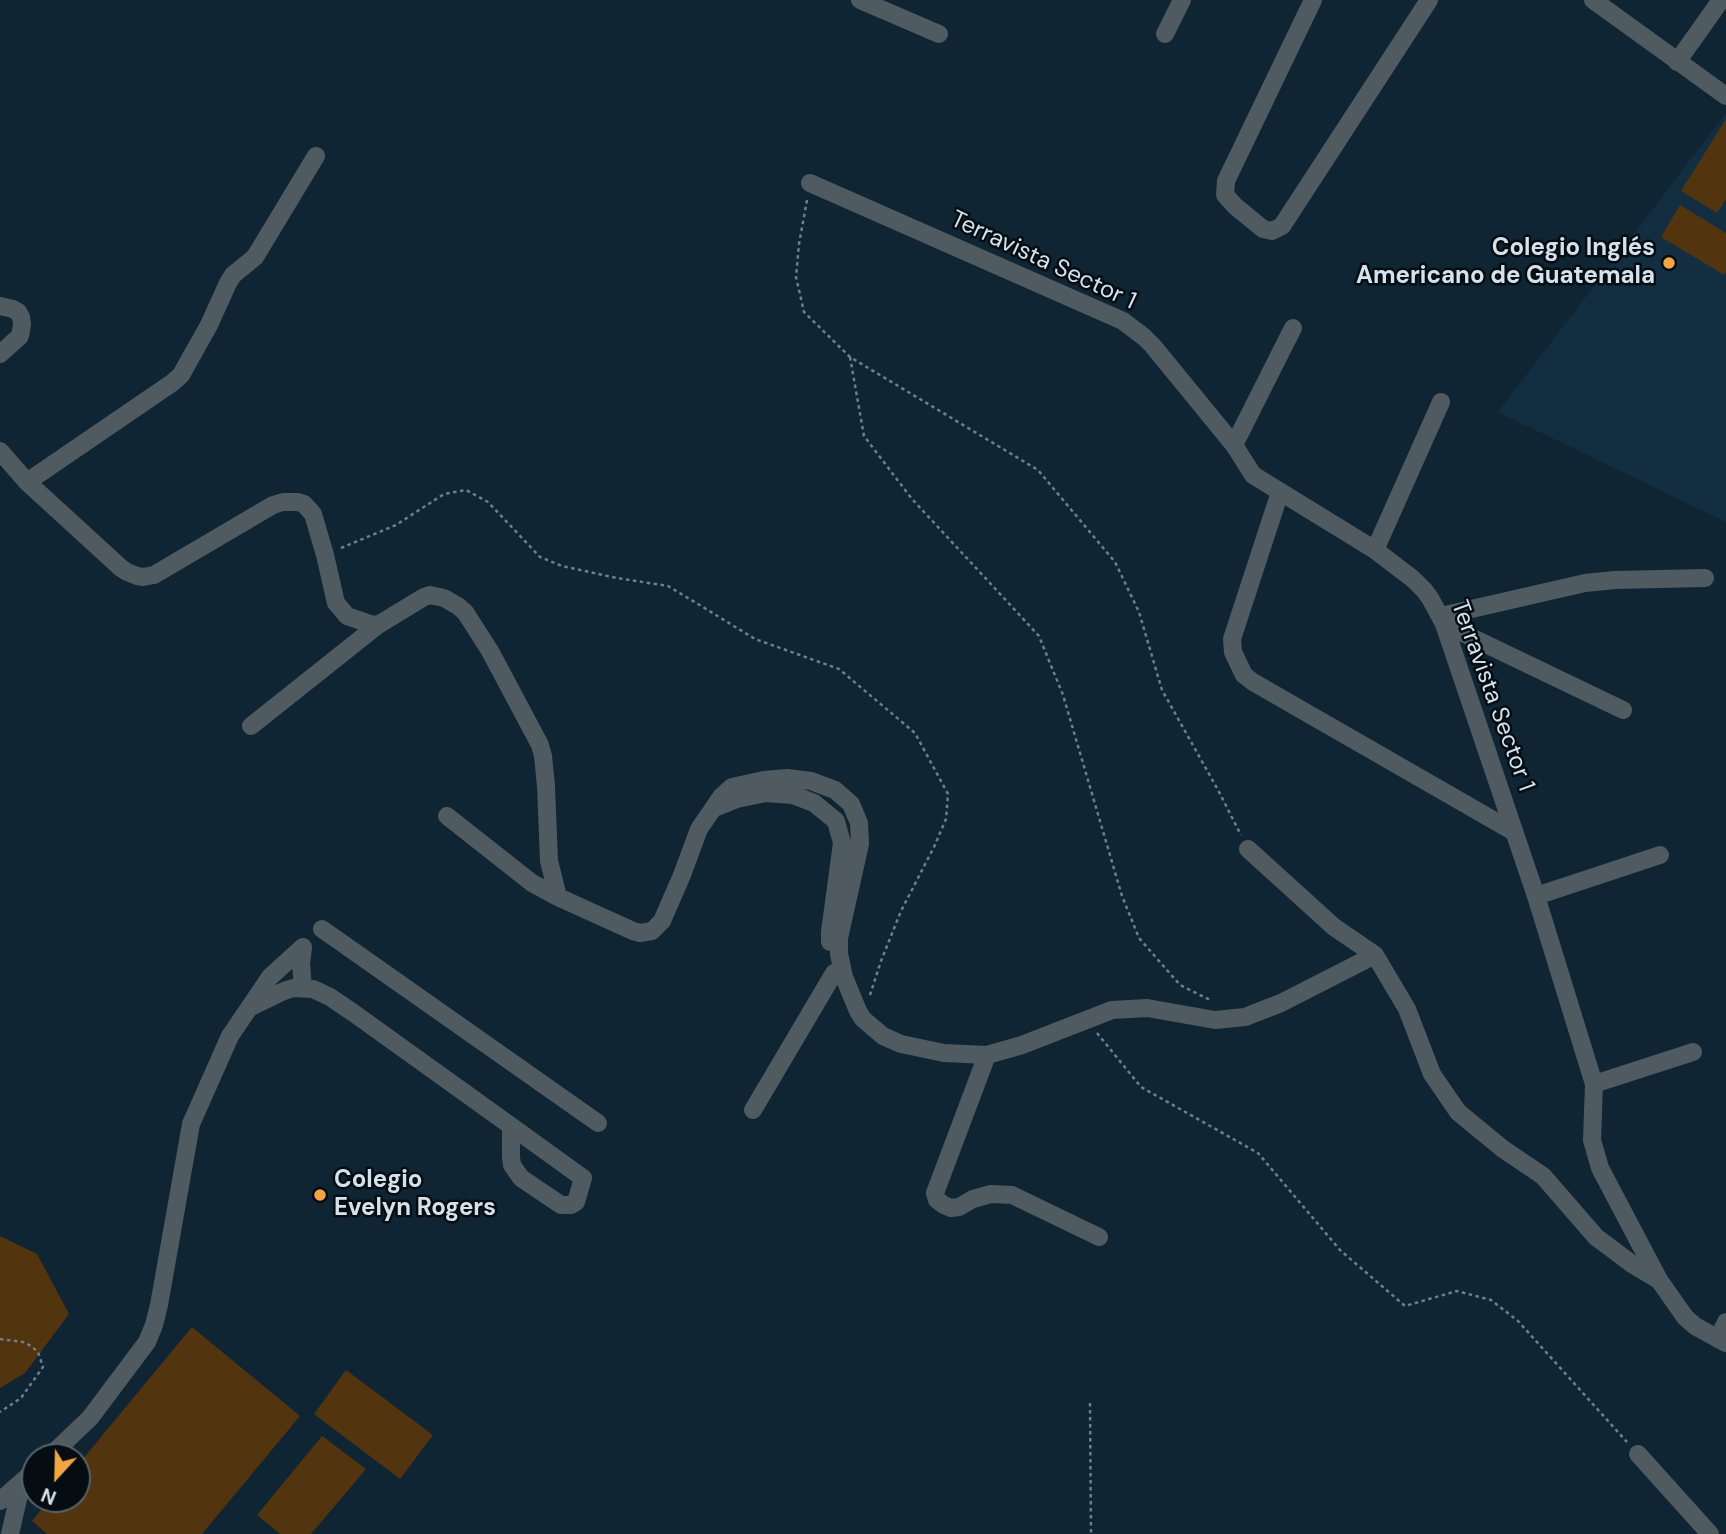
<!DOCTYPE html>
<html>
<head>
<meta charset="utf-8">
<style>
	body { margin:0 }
	#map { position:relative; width:1726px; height:1534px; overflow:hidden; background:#102533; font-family:"DM Sans",sans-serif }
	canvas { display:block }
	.north { position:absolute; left:21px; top:1443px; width:70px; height:70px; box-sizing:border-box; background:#050d13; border:2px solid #586269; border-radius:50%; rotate:202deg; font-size:19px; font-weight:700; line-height:28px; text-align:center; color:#d5e1eb }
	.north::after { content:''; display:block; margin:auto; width:24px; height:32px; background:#f2a542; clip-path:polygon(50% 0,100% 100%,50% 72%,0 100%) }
</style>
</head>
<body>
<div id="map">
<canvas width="1726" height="1534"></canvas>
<div class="north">N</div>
</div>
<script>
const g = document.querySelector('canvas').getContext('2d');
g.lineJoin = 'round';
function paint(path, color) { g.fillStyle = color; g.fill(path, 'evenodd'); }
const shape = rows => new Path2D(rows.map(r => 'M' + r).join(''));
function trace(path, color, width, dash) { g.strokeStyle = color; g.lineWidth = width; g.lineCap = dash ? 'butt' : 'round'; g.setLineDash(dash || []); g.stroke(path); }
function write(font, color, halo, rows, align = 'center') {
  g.font = font + ' "DM Sans",sans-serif'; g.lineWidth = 5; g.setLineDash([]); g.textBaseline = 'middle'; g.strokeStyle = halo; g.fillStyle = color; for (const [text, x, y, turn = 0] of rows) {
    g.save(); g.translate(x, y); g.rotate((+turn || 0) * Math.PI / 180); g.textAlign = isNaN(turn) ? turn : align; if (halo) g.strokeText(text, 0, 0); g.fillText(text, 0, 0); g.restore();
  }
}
paint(shape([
	[1726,113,1726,522,1498,412]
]), '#132e41');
paint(shape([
	[1726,119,1726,199,1717,213,1681,191],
	[1680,205,1726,233,1726,271,1724,275,1661,237],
	[0,1236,37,1254,69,1314,25,1373,0,1388],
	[192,1327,300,1416,202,1534,47,1534,32,1521,50,1499,77,1499,77,1466],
	[346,1370,433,1435,400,1479,314,1414],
	[322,1436,366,1469,311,1534,280,1534,257,1515]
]), '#52340e');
trace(shape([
	[807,200,799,244,796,277,804,312,850,357,1038,470,1115,562,1139,612,1162,690,1218,790,1241,835],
	[850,357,864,436,912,499,1039,636,1063,695,1122,896,1139,938,1180,985,1212,1001],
	[341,548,396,525,444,494,466,490,488,502,540,557,562,566,617,578,668,586,698,604,755,639,839,669,915,733,948,794,946,819,934,847,901,911,881,961,870,995],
	[1097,1033,1141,1087,1258,1153,1340,1250,1405,1306,1457,1291,1491,1300,1518,1321,1627,1442],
	[0,1339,23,1342,31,1346,38,1352,43,1367,21,1398,0,1412],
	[1090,1403,1091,1534]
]), '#6e7f8b', 2.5, [3.5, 3.5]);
trace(shape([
	[860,0,939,34],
	[1313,0,1226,181,1225,195,1235,206,1263,229,1272,231,1282,226,1429,0],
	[1593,0,1726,96],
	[1165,34,1182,0],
	[1677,62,1721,0],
	[810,183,1123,321,1144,337,1153,346,1234,445,1253,475,1375,550,1413,579,1424,590,1430,598,1444,624,1536,896,1594,1084,1592,1140,1600,1168,1659,1280,1685,1317,1695,1326,1726,1343],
	[0,306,13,309,18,312,21,317,22,325,20,336,0,354],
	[1234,445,1293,328],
	[0,451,27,482,121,568,127,572,137,576,143,577,154,575,273,505,283,502,298,502,304,504,313,514,325,555,336,603,347,616,370,624,378,625,424,597,430,595,444,598,458,606,465,612,490,651,540,745,543,756,546,786,549,861,558,897,633,931,640,933,652,931,662,921,682,875,699,829,721,797,732,787,764,780,787,778,811,781,835,790,851,804,859,823,860,844,839,938,839,954,844,977,858,1011,863,1019,883,1036,901,1044,944,1053,987,1055,1022,1045,1112,1010,1147,1008,1215,1020,1245,1017,1281,1003,1375,955],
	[27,482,172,383,181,375,209,325,228,283,233,275,255,257,316,156],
	[1280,492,1232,639,1233,652,1244,675,1253,682,1514,832],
	[1375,550,1441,402],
	[1441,616,1585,583,1615,580,1705,578],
	[1444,624,1623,710],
	[251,726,378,625],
	[717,807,737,799,766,793,793,795,814,803,836,821,842,843,830,932,830,942],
	[447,816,532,883,558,897],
	[1248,849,1334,927,1375,955,1407,1009,1432,1074,1458,1112,1503,1149,1543,1176,1596,1237,1632,1264,1657,1279],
	[1536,896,1660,855],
	[322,929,598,1123],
	[303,947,301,964,303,988],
	[251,1007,284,991,293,988,313,989,330,997,355,1014,511,1126,583,1178,576,1202,571,1205,561,1205,521,1178,512,1165,511,1157,511,1126],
	[987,1055,935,1193,937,1200,944,1205,951,1208,959,1207,973,1199,991,1194,1012,1195,1099,1237],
	[1594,1084,1693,1052],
	[753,1110,834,973],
	[1718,1339,1726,1322],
	[1638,1454,1710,1534],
	[49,1457,90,1418,147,1342,154,1325,159,1305,191,1124,230,1036,270,977,303,947],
	[0,1501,35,1470],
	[10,1534,18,1499,24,1481]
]), '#505a61', 18);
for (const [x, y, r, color] of [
	[1669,263,7,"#f2a542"],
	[320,1195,7,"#f2a542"]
]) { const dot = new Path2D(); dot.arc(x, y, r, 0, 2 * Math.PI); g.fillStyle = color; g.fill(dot); trace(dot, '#050d13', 2.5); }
write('bold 24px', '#d5e1eb', '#050d13', [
	["Colegio Inglés",1655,249],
	["Americano de Guatemala",1655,277],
	["Colegio",334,1181,"left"],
	["Evelyn Rogers",334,1209,"left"]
], 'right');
write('24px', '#d5e1eb', '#050d13', [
	["Terravista Sector 1",1043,261,25],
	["Terravista Sector 1",1492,696,70]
]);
</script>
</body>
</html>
